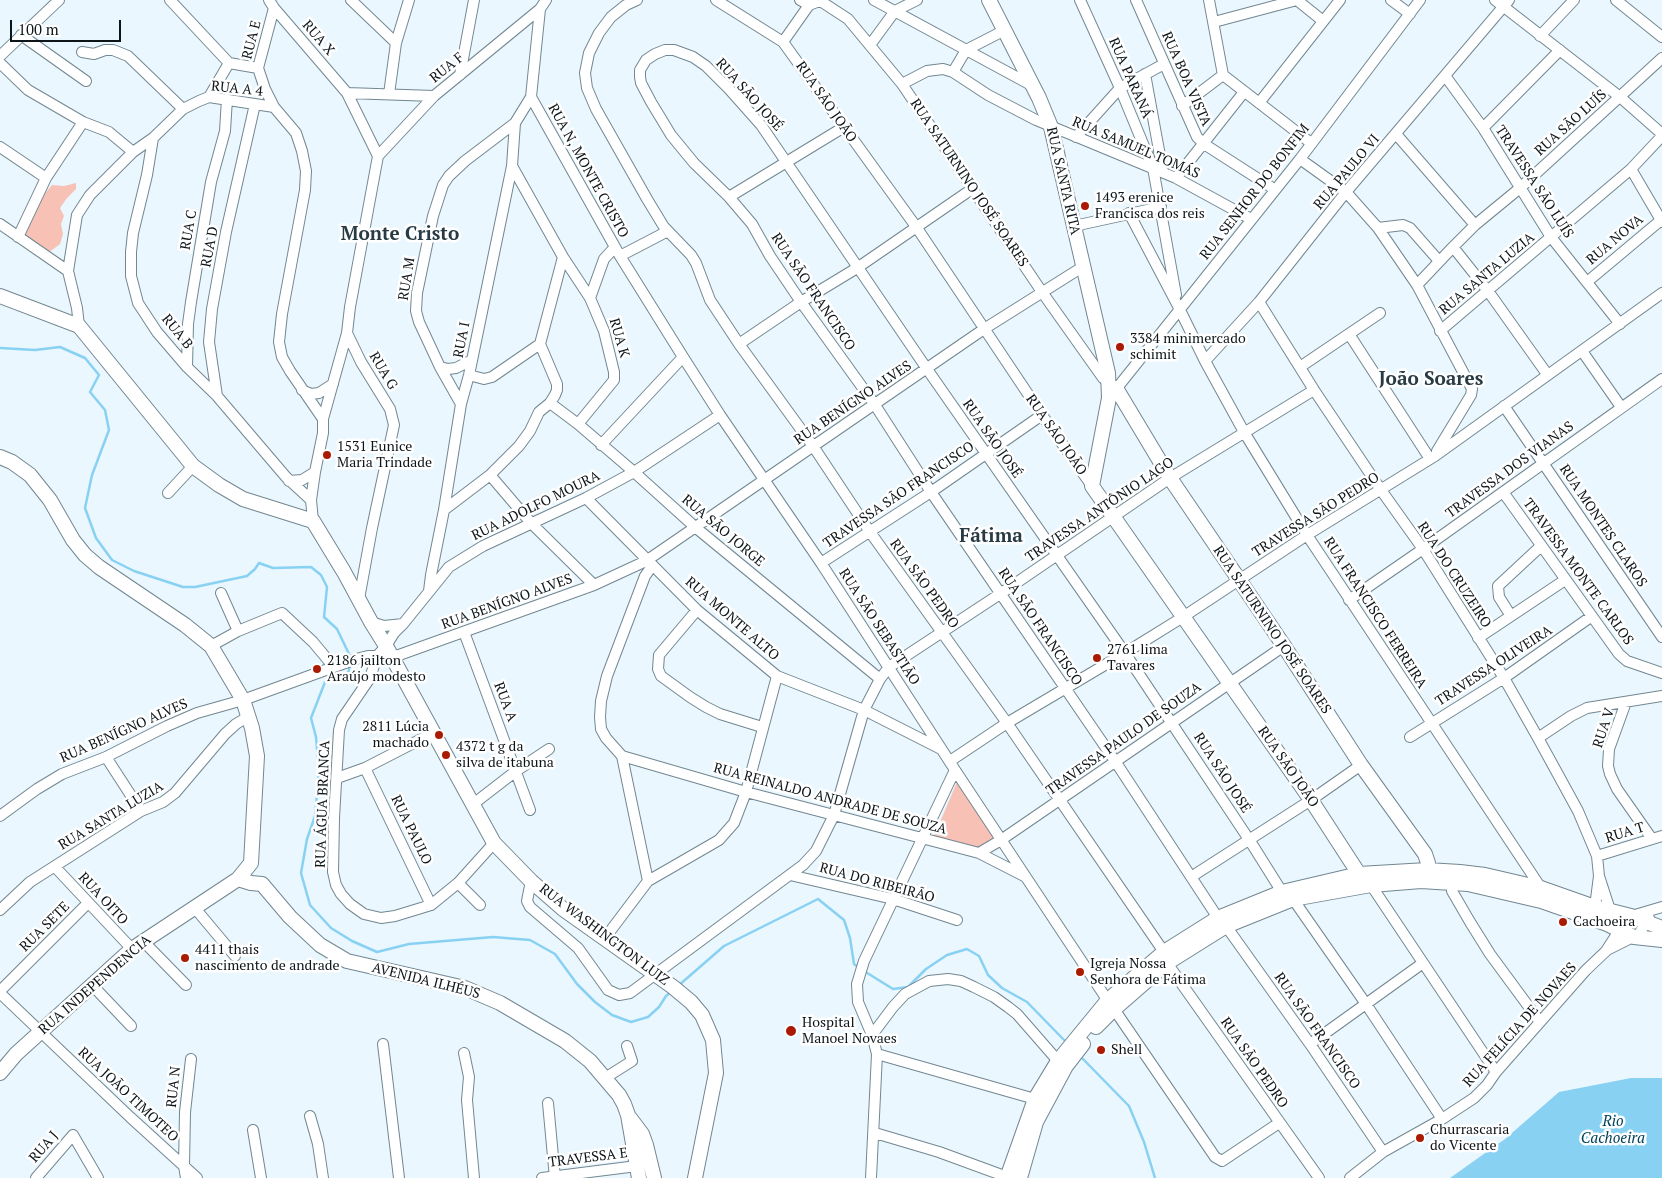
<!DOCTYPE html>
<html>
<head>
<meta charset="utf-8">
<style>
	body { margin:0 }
	#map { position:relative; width:1662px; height:1178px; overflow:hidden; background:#eaf7fe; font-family:"PT Serif",serif }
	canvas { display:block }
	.scale { position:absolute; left:10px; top:20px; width:111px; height:22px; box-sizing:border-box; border:2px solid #0d1519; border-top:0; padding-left:6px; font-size:15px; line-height:18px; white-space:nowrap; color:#0d1519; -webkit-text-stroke:4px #fff; paint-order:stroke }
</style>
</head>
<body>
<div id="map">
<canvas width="1662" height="1178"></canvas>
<div class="scale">100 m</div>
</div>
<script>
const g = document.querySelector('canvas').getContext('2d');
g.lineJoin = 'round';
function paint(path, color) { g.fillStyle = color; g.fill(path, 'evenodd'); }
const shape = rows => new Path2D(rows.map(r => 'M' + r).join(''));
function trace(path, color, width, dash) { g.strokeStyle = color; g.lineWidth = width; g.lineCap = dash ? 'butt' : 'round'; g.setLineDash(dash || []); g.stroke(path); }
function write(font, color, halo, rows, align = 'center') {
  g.font = font + ' "PT Serif",serif'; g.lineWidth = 5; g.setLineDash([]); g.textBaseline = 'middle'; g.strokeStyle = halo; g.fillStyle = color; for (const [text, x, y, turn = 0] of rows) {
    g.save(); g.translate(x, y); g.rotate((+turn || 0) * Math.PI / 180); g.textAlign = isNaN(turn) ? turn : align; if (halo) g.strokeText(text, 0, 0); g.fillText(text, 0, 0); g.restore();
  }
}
paint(shape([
	[76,183,76,189,67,198,60,208,64,216,61,224,63,234,60,244,48,253,23,235,41,198,52,185,64,186],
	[957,782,996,839,977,848,934,836]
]), '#f7c1b6');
paint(shape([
	[1631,1078,1662,1078,1662,1178,1450,1178,1505,1139,1559,1092]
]), '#88d1f3');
trace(shape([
	[0,348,35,350,60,347,85,358,99,375,90,392,105,410,109,430,92,475,85,508,96,538,112,560,134,571,183,587,195,587,247,576,255,569,259,563,273,568,311,567,321,575,327,587,324,617,337,629,349,654,349,658],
	[349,664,349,671,340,679,325,682,311,718,316,737,319,771,315,816,307,839,301,873,310,905,331,928,352,941,377,952,409,944,493,937,530,940,555,954,577,984,595,1002,612,1015,631,1022,648,1017,659,1007,666,996,672,991],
	[864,971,893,989,908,987,926,969,947,955,967,949,979,956,988,975,1002,988,1027,1002,1066,1042],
	[678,986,724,946,818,899,844,920,850,938,854,964,859,968],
	[1081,1057,1129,1106,1144,1142,1155,1178]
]), '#88d1f3', 2.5);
const minor = shape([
	[170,0,229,63],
	[269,0,274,8,347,93,378,156],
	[351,0,396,43],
	[637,0,626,5,611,17,599,33,589,53,585,73,587,88,596,109,647,199,664,227,691,255,696,263,710,300,739,344,813,446,870,532,1007,723,1164,952],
	[716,0,783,42],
	[800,0,809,5,783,42,917,228,1042,415,1092,486],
	[874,0,1033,86],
	[1080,0,1120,88,1153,168,1176,295],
	[1136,0,1197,137,1204,144,1274,189],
	[1209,0,1223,75,1311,143],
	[1297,0,1323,21],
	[1391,0,1410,14],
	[1495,0,1620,97,1662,134],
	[1616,0,1662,37],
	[809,5,817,2,822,2,848,19,902,84,1042,292,1103,378,1110,383],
	[274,8,258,68,265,89,274,107],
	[540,9,531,97,620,256,683,357,720,415,821,563,955,770,864,961,857,984,858,1002,872,1035,877,1054,871,1178],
	[1214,22,1297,0],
	[21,35,86,81],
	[1540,36,1574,0],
	[870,45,895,11,917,0],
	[82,52,94,54,105,50,113,50,128,56,183,109],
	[0,56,59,0],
	[0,63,28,90,83,122],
	[229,63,258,68],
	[953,72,966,50,1005,30],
	[1145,74,1163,172],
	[460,75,474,0],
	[1446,77,1483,128,1551,237,1620,324],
	[902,84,927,71,943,69,953,72,988,95,1036,120,1176,178,1251,219],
	[347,93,434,96],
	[389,94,396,43,409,0],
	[209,97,229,63],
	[1259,103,1340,0],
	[1182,106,1223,75],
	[1483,128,1560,50],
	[1396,134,1475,225],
	[1076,137,1120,88,1164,64],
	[153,138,147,175,133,233,131,252,131,276,138,303,157,332,187,367,217,396,286,477,311,500],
	[0,147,46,178,18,237],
	[378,156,434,96,540,9,546,0],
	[1300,159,1346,192,1378,228,1417,285,1472,389,1471,395,1437,451],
	[512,166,563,257,590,298,604,331,614,372,614,380,578,424],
	[1631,169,1662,222],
	[46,178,83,122,109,132,133,152],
	[1176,178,1244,92],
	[729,197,844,127],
	[1129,213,1178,306,1205,361,1244,432,1307,535,1541,888],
	[0,224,68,271],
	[1074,226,1161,207],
	[1378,228,1403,225,1410,228,1439,261],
	[620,256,668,231],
	[1587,282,1661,220],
	[1417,285,1453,247],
	[590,298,604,259,615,247],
	[1259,302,1314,390,1381,490,1423,549,1504,678,1538,738,1578,811,1597,856,1599,876,1595,907],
	[79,326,77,308,68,271,77,215,90,195,133,152,153,138,183,109,199,101,209,97,274,107,296,133,302,151,306,171,305,190,282,314,279,342,282,357,290,371,323,419,323,433,315,472,311,500,313,521],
	[1440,331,1631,169,1662,136],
	[1349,334,1430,459],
	[739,344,801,302,857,268,972,189],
	[1582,351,1621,407],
	[1205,361,1259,302,1346,192,1509,0],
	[187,367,188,324,191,302,211,182,225,131,227,99],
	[440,367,448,369,456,368,472,360],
	[1300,367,1380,313],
	[1547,374,1488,291,1453,247,1475,225,1520,188,1662,58],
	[469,375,484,379,492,377,540,344,563,257],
	[302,390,311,394,319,393,333,384],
	[1113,393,1300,159,1420,0],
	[217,396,209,342,212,309,226,232,255,104],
	[550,403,578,424,634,472,695,527,880,679],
	[461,404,440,367,419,322,416,311,417,293,433,216,443,185,449,176,465,161,515,123],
	[1504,406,1662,637],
	[323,419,347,333],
	[601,445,683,357],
	[490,475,531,523,594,585],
	[289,481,302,480,315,472],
	[1503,492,1619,654,1627,661,1662,673],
	[168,493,193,466],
	[586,498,697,610,777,676,864,710,939,748],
	[444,510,490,475,519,446,530,431,539,412,550,403,555,395,557,390,557,384,540,344],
	[821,563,931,492,1042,415],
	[429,591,431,575,444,510,461,404,469,375,512,166,515,123,531,97],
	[221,593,238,631],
	[359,599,372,528,394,425,390,409,361,362,347,333,350,307,378,156],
	[1349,600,1423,549,1662,379],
	[697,610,659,655,658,669,661,676,690,697,706,707,720,714,762,727],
	[1511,616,1499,597,1498,586,1541,546],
	[371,622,384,626,403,624],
	[464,632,530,810],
	[1478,638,1565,580],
	[211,646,238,631,282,613,313,642,333,666],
	[1626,702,1609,749,1608,766,1610,774,1617,789,1652,839],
	[1410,737,1504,678,1592,616],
	[1538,738,1571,716,1587,708,1662,696],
	[622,756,746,792,979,853,1026,877],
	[106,757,141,811],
	[950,761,1007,723,1125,653,1183,617,1307,535,1435,456,1662,293],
	[365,768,431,905],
	[955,770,1106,998],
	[337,778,365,768,433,733],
	[472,805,516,771,549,749],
	[0,816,37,789,62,774,106,757,167,726,197,713,243,700,356,659,368,656,399,655,594,585,646,561,984,329,1084,266],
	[494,843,458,883,431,905,395,916,381,918,364,914,350,904,341,894,336,885,333,872,334,818,339,730,342,719,370,678,377,656,386,646,394,633,403,624,449,567,483,546,586,498,634,472,720,415],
	[979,853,1001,840,1284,646],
	[1597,856,1662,836],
	[55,867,132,949],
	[790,875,893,899,957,920],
	[1599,876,1610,910],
	[1191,877,1311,800,1361,765],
	[1455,879,1452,883,1452,891,1470,922,1490,954,1540,1022],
	[531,881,527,901,530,907,578,948,608,990,619,995,630,993,803,865,816,851,834,815,864,710,880,679,889,667,1000,594,1170,478,1314,390],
	[648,881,719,840,734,823,746,792,777,676],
	[458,883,480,905],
	[1371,885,1496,1072],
	[1293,899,1366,1004,1442,1119],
	[194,907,235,956],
	[0,910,30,882,141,811,163,802,175,793,225,734,236,724,249,716],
	[1218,918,1115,761,931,492,875,405,801,302,770,256,752,224,729,197,694,163,671,135,651,102,641,83,640,77,640,70,646,60,655,54,665,50,674,50,693,57,706,66,729,89,761,125,927,369,1125,653,1250,841,1282,892],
	[1226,926,1310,1044,1383,1152],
	[605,938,648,881,622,756,606,738,601,729,600,717,601,701,607,676,645,576,652,566],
	[143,941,186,985],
	[1607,950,1639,934,1649,918],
	[1167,963,1319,1178],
	[92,985,131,1026],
	[0,991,88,903],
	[0,993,130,1117,197,1178],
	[1116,1012,1215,1157,1222,1161,1279,1123],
	[872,1035,893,1007,905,994,929,981,948,979,961,981,974,987,994,997,1008,1007,1017,1014,1058,1061],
	[383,1044,399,1178],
	[1310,1044,1423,963],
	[464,1053,469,1077,467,1100,474,1178],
	[877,1054,1035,1099],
	[605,1078,632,1061,627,1046],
	[548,1103,555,1178],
	[310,1116,318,1144,323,1178],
	[253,1130,261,1178],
	[875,1133,939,1152,1007,1177],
	[36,1178,73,1135,98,1178],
	[186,1178,184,1166,185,1112,191,1059],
	[542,1178,637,1166],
	[1350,1178,1383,1152,1442,1119,1474,1098,1487,1085,1496,1072,1586,970,1606,951,1626,920,1635,915,1662,907]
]);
const major = shape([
	[989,0,1039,98,1051,127,1108,373,1109,398,1092,486,1311,800,1359,874],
	[0,296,79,326,193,466,219,485,243,499,313,521,344,572,371,622,386,646,494,843,531,881,563,909,673,987,691,1002,702,1015,713,1040,716,1073,695,1178],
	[1116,388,1170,478,1284,646,1361,765,1425,854,1428,863,1427,870],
	[0,457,12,462,30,475,50,500,73,540,85,555,99,567,185,625,211,646,243,700,252,728,257,756,251,863,238,879,132,949,16,1054,0,1073],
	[238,879,251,883,262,884,290,917,320,945,347,961,465,988,500,1003,565,1041,590,1061,619,1095,624,1104,628,1115,639,1178],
	[1096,1027,1112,1011,1167,963,1226,926,1293,899,1371,885,1421,881,1468,884,1541,901,1607,924,1634,937,1662,940],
	[630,1118,642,1134,646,1145,654,1178],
	[1007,1178,1035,1099,1058,1061,1108,1000,1164,952,1218,918,1282,892,1359,874,1427,870,1460,872,1485,875,1541,888,1595,907,1631,916,1662,928],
	[1020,1178,1036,1122,1066,1066,1083,1044]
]);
trace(minor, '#728791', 12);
trace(major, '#728791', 16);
trace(minor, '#fff', 10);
trace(major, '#fff', 14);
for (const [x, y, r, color] of [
	[1085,206,5,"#aa1a03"],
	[1120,347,5,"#aa1a03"],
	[327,455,5,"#aa1a03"],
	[1097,658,5,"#aa1a03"],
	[317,669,5,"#aa1a03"],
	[439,735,5,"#aa1a03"],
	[446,755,5,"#aa1a03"],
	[1563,922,5,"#aa1a03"],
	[185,958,5,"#aa1a03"],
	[1080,972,5,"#aa1a03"],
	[791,1031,6,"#aa1a03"],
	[1101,1050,5,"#aa1a03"],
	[1420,1138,5,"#aa1a03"]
]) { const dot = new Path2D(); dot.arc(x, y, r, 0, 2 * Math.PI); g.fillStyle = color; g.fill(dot); trace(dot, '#fff', 2); }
write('14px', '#0d1519', '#fff', [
	["RUA X",318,38,49],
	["RUA E",252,40,-76],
	["RUA F",447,68,-39],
	["RUA PARANÁ",1130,78,66],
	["RUA BOA VISTA",1186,79,66],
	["RUA A 4",237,89,6],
	["RUA SÃO JOSÉ",749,95,48],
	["RUA SÃO JOÃO",826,102,55],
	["RUA SÃO LUÍS",1571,123,-42],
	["RUA SAMUEL TOMÁS",1136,148,23],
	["RUA N, MONTE CRISTO",588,171,61],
	["RUA PAULO VI",1347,172,-50],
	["RUA SANTA RITA",1063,181,77],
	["TRAVESSA SÃO LUÍS",1534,182,57],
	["RUA SATURNINO JOSÉ SOARES",969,183,56],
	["RUA SENHOR DO BONFIM",1255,192,-52],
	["RUA C",189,230,-80],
	["RUA NOVA",1615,240,-40],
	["RUA D",210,247,-79],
	["RUA SANTA LUZIA",1487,274,-40],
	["RUA M",407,279,-81],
	["RUA SÃO FRANCISCO",813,292,56],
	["RUA B",177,332,51],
	["RUA K",619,338,74],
	["RUA I",462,340,-79],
	["RUA G",383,371,59],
	["RUA BENÍGNO ALVES",853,403,-34],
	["RUA SÃO JOÃO",1056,435,55],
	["RUA SÃO JOSÉ",992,439,55],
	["TRAVESSA DOS VIANAS",1510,470,-36],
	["TRAVESSA SÃO FRANCISCO",899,495,-34],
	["RUA ADOLFO MOURA",536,506,-26],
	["TRAVESSA ANTÔNIO LAGO",1100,510,-34],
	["TRAVESSA SÃO PEDRO",1316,515,-32],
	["RUA MONTES CLAROS",1603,526,56],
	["RUA SÃO JORGE",723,531,40],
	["TRAVESSA MONTE CARLOS",1578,572,54],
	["RUA DO CRUZEIRO",1454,575,57],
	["RUA SÃO PEDRO",924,584,54],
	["RUA BENÍGNO ALVES",507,602,-20],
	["RUA FRANCISCO FERREIRA",1375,613,57],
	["RUA MONTE ALTO",732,619,41],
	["RUA SÃO SEBASTIÃO",879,627,57],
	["RUA SÃO FRANCISCO",1040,627,56],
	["RUA SATURNINO JOSÉ SOARES",1272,630,56],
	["TRAVESSA OLIVEIRA",1494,666,-33],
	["RUA A",505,702,69],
	["RUA V",1604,728,-72],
	["RUA BENÍGNO ALVES",124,731,-24],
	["TRAVESSA PAULO DE SOUZA",1124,739,-35],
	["RUA SÃO JOÃO",1288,767,55],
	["RUA SÃO JOSÉ",1222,773,57],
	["RUA REINALDO ANDRADE DE SOUZA",830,799,15],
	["RUA ÁGUA BRANCA",323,804,-88],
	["RUA SANTA LUZIA",111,816,-31],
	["RUA PAULO",411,830,64],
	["RUA T",1625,833,-17],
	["RUA DO RIBEIRÃO",877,883,15],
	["RUA OITO",103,899,47],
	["RUA SETE",45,927,-45],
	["RUA WASHINGTON LUIZ",604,935,37],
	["AVENIDA ILHÉUS",426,981,14],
	["RUA INDEPENDENCIA",95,985,-41],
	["RUA FELÍCIA DE NOVAES",1520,1025,-48],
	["RUA SÃO FRANCISCO",1317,1031,55],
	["RUA SÃO PEDRO",1254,1063,55],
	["RUA N",174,1087,-84],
	["RUA JOÃO TIMOTEO",128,1095,43],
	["RUA J",44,1147,-49],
	["TRAVESSA E",588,1158,-7]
]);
write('14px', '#0d1519', '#fff', [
	["1493 erenice",1095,198],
	["Francisca dos reis",1095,214],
	["3384 minimercado",1130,339],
	["schimit",1130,355],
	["1531 Eunice",337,447],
	["Maria Trindade",337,463],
	["2761 lima",1107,650],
	["Tavares",1107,666],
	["2186 jailton",327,661],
	["Araújo modesto",327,677],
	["2811 Lúcia",429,727,"right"],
	["machado",429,743,"right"],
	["4372 t g da",456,747],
	["silva de itabuna",456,763],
	["Cachoeira",1573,922],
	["4411 thais",195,950],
	["nascimento de andrade",195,966],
	["Igreja Nossa",1090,964],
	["Senhora de Fátima",1090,980],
	["Hospital",802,1023],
	["Manoel Novaes",802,1039],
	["Shell",1111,1050],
	["Churrascaria",1430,1130],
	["do Vicente",1430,1146]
], 'left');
write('italic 15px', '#004259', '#fff', [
	["Rio",1613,1122],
	["Cachoeira",1613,1139]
]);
write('bold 19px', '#283b44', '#fff', [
	["Monte Cristo",400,235],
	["João Soares",1431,380],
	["Fátima",991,537]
]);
</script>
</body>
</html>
